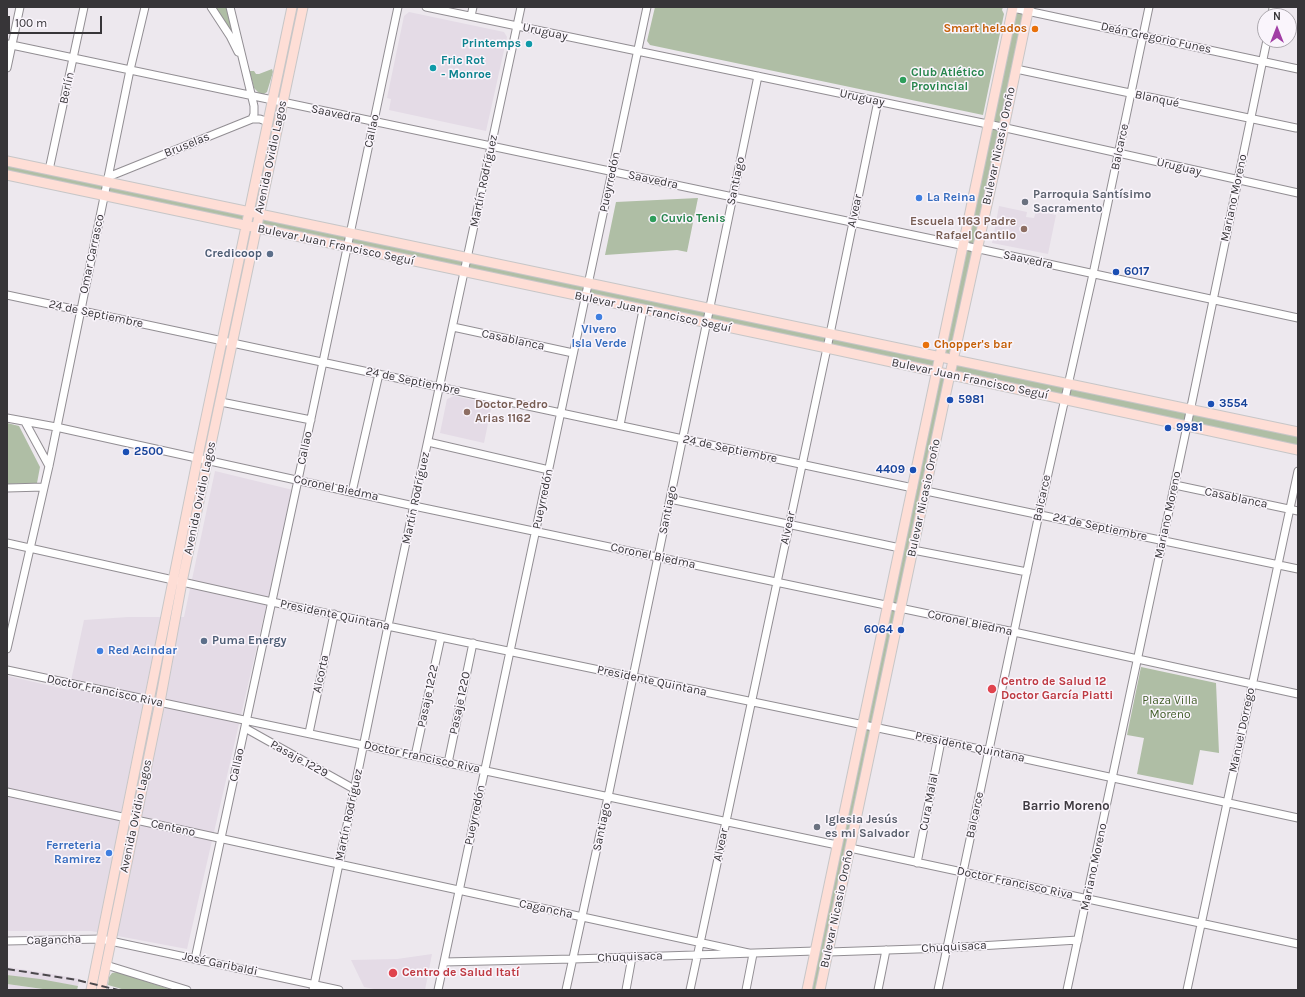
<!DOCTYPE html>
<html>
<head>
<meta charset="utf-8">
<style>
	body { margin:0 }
	#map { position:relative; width:1305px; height:997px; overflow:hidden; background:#ede8ee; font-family:Karla,sans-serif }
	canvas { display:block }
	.frame { position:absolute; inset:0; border:8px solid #373538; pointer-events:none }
	.north { position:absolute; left:1257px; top:8px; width:40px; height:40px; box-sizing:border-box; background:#faf5fc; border:1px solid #aca8ae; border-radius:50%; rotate:0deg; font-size:11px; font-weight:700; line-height:16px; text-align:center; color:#373538 }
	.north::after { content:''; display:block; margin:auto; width:14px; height:18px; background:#a13ea5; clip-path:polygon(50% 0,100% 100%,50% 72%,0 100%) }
	.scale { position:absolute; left:8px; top:16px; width:94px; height:18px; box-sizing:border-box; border:2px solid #373538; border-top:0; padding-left:5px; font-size:12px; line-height:14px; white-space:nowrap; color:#373538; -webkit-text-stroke:3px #faf5fc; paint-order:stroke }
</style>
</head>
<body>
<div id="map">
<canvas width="1305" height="997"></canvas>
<div class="frame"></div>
<div class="north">N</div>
<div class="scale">100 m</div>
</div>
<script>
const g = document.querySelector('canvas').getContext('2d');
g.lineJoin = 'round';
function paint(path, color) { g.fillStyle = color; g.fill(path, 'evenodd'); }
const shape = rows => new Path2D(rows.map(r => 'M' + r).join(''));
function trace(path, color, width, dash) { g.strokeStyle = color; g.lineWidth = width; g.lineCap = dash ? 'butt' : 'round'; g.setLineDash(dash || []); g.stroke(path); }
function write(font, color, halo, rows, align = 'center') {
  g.font = font + ' Karla,sans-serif'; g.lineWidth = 3; g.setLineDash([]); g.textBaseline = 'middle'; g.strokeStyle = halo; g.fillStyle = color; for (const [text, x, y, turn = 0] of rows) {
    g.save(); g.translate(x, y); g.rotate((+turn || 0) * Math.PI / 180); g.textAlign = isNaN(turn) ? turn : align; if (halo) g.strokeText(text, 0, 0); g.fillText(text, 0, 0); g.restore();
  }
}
paint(shape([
	[409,12,504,32,507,37,486,131,389,110,391,99,387,98,404,16],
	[999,206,1027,212,1026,217,1034,218,1036,211,1056,215,1048,254,992,243],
	[454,396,492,404,484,443,440,433,447,399],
	[215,471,293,490,187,949,91,931,7,931,7,678,8,676,69,690,84,620,128,617,184,617],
	[432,954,425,990,379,990,364,987,351,960,397,959],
	[7,967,58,975,80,979,78,986,7,975],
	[7,984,35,988,51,990,7,990]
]), '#e4dbe6');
paint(shape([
	[214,7,226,7,233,32,233,33],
	[655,7,1003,7,1002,10,1004,14,983,115,650,45,647,41],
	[1013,7,1029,7,953,360,1298,432,1298,450,950,375,820,990,807,990,937,372,7,175,7,161,940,358],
	[940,358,953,360,950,375,937,372],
	[272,69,273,72,267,92,264,94,260,94,254,88,250,73,250,71,254,71,256,74,259,74],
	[698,198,687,252,677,250,605,255,616,202],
	[7,423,19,426,40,467,37,483,7,484],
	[1141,667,1216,683,1219,753,1200,750,1193,785,1137,774,1144,738,1127,735],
	[117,972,160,986,173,990,125,990,108,985,109,977,112,973],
	[7,975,40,979,78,986,77,990,50,990,7,984]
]), '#afbea5');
const minor = shape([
	[211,7,230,36,238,52],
	[230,7,254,106,254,114,252,119],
	[426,7,997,126,1298,193],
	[1013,8,1298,69],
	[471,16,473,7],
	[1272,16,1273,7],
	[7,44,970,247,1298,318],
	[7,68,20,7],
	[1016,69,1296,128,1298,128],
	[49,170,84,7],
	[108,177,252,119,260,119,268,122],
	[7,295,913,488],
	[453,327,573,353],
	[221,402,311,420],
	[7,418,56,427,414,506,1014,632,1298,694],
	[25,422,49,466],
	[620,425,643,310],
	[428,442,549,470],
	[1175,485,1298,511],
	[7,488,44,487],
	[926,491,1298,569],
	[352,492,379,374],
	[670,499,900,548],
	[7,543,272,602,989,751,1298,818],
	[913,550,1027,572],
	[7,649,49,466,130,70,145,7],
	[7,670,837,845],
	[245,728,354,789],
	[309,733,334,614],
	[415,756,441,637],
	[448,763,473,643],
	[7,792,753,954,746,990],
	[850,848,1298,944],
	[917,863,941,741],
	[7,941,101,939,339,990],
	[829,952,946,948,1078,940],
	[195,959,298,480,398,7],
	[444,962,573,959,815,951],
	[106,965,187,990],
	[313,990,388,626,521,7],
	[438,990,647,7],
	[566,990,608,797,758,76],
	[626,990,632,957],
	[690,990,830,334,878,101],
	[878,990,886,950],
	[938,990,1039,514,1093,274,1149,7],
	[1067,990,1187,426,1267,40],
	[1187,990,1298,471]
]);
const major = shape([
	[7,161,1298,432],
	[7,175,827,348,1298,450],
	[91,990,200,446,292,7],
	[101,990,160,702,182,582,303,7],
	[807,990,1013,7],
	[820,990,947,388,1004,127,1029,7]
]);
trace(minor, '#928e93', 9);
trace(major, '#c7c6c7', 11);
trace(minor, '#fff', 7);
trace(major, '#feded6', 9);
trace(shape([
	[7,969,77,980,118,990]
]), '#4b484c', 2, [8, 4]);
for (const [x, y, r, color] of [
	[1035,29,4,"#e8710a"],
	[529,44,4,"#0f9aa8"],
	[433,68,4,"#0f9aa8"],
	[903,80,4,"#2e9e5b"],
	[919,198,4,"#3f7fe0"],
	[1025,202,4,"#6b7280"],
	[653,219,4,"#2e9e5b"],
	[1024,229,4,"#8d6e63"],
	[270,254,4,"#5c6f8a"],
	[1116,272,4,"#1a4fb4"],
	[599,317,4,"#3f7fe0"],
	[926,345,4,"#e8710a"],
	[950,400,4,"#1a4fb4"],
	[1211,404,4,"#1a4fb4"],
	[467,412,4,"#8d6e63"],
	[1168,428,4,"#1a4fb4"],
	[126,452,4,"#1a4fb4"],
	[913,470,4,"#1a4fb4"],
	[901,630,4,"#1a4fb4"],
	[204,641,4,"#5c6f8a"],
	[100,651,4,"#3f7fe0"],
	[992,689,5,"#e0444e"],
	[817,827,4,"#6b7280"],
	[109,853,4,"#3f7fe0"],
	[393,973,5,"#e0444e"]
]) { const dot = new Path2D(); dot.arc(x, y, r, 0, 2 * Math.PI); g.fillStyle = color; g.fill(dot); trace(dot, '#faf5fc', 1.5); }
write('bold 12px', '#c56008', '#faf5fc', [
	["Smart helados",1027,29],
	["Chopper's bar",934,345,"left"]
], 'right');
write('12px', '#373538', '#faf5fc', [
	["Uruguay",545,32,12],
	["Deán Gregorio Funes",1156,38,12],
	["Berlín",67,88,-78],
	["Uruguay",862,98,12],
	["Blanqué",1157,99,12],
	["Saavedra",336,114,12],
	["Callao",372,131,-78],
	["Bruselas",187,145,-22],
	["Bulevar Nicasio Oroño",999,146,-78],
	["Balcarce",1120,147,-78],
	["Avenida Ovidio Lagos",271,157,-78],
	["Uruguay",1179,167,13],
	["Saavedra",653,180,12],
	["Martín Rodríguez",484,181,-78],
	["Santiago",736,181,-78],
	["Pueyrredón",610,182,-78],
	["Mariano Moreno",1234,198,-78],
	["Alvear",855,211,-78],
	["Bulevar Juan Francisco Seguí",336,245,12],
	["Omar Carrasco",92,254,-78],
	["Saavedra",1028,260,12],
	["Bulevar Juan Francisco Seguí",653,312,12],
	["24 de Septiembre",96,314,12],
	["Casablanca",513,340,12],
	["Bulevar Juan Francisco Seguí",970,379,12],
	["24 de Septiembre",413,381,12],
	["Callao",305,448,-78],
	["24 de Septiembre",730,449,12],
	["Coronel Biedma",336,488,12],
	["Avenida Ovidio Lagos",200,498,-78],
	["Martín Rodríguez",416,498,-78],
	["Bulevar Nicasio Oroño",924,498,-78],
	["Balcarce",1042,498,-78],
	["Casablanca",1236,498,12],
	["Pueyrredón",543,499,-78],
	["Santiago",668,510,-78],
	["Mariano Moreno",1168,515,-78],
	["24 de Septiembre",1100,527,12],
	["Alvear",788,528,-78],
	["Coronel Biedma",653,556,12],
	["Presidente Quintana",335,615,12],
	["Coronel Biedma",970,623,12],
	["Alcorta",321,674,-78],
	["Presidente Quintana",652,681,12],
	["Doctor Francisco Riva",105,691,12],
	["Pasaje 1222",428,696,-78],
	["Pasaje 1220",460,703,-78],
	["Manuel Dorrego",1242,730,-78],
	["Presidente Quintana",970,747,12],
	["Doctor Francisco Riva",422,757,12],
	["Pasaje 1229",299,759,29],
	["Callao",237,765,-78],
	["Cura Malal",929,802,-79],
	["Martín Rodríguez",349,815,-78],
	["Pueyrredón",475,815,-78],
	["Balcarce",975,815,-78],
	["Avenida Ovidio Lagos",136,816,-78],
	["Santiago",602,827,-78],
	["Centeno",173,828,12],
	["Alvear",721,845,-78],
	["Mariano Moreno",1094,867,-78],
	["Doctor Francisco Riva",1015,883,12],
	["Cagancha",546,909,12],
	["Bulevar Nicasio Oroño",837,909,-78],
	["Cagancha",54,940,-2],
	["Chuquisaca",954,947,-3],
	["Chuquisaca",630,957,-2],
	["José Garibaldi",220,964,12]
]);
write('bold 12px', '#0d838f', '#faf5fc', [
	["Printemps",521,44],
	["Fric Rot",441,61,"left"],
	["- Monroe",441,75,"left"]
], 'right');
write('bold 12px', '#27864d', '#faf5fc', [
	["Club Atlético",911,73],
	["Provincial",911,87],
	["Cuvio Tenis",661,219]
], 'left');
write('bold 12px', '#5b616d', '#faf5fc', [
	["Parroquia Santísimo",1033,195],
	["Sacramento",1033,209],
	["Iglesia Jesús",825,820],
	["es mi Salvador",825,834]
], 'left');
write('bold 12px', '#366cbe', '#faf5fc', [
	["La Reina",927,198],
	["Vivero",599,330,"center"],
	["Isla Verde",599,344,"center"],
	["Red Acindar",108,651],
	["Ferreteria",101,846,"right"],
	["Ramirez",101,860,"right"]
], 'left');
write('bold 12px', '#785e54', '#faf5fc', [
	["Escuela 1163 Padre",1016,222],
	["Rafael Cantilo",1016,236],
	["Doctor Pedro",475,405,"left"],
	["Arias 1162",475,419,"left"]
], 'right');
write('bold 12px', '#4e5e75', '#faf5fc', [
	["Credicoop",262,254],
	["Puma Energy",212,641,"left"]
], 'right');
write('bold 12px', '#164399', '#faf5fc', [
	["6017",1124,272],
	["5981",958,400],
	["3554",1219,404],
	["9981",1176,428],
	["2500",134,452],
	["4409",905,470,"right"],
	["6064",893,630,"right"]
], 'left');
write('bold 12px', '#be3a42', '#faf5fc', [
	["Centro de Salud 12",1001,682],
	["Doctor García Piatti",1001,696],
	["Centro de Salud Itatí",402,973]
], 'left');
write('12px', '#425e29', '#faf5fc', [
	["Plaza Villa",1170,701],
	["Moreno",1170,715]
]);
write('bold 13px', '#3f3b41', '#faf5fc', [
	["Barrio Moreno",1066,806]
]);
</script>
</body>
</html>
